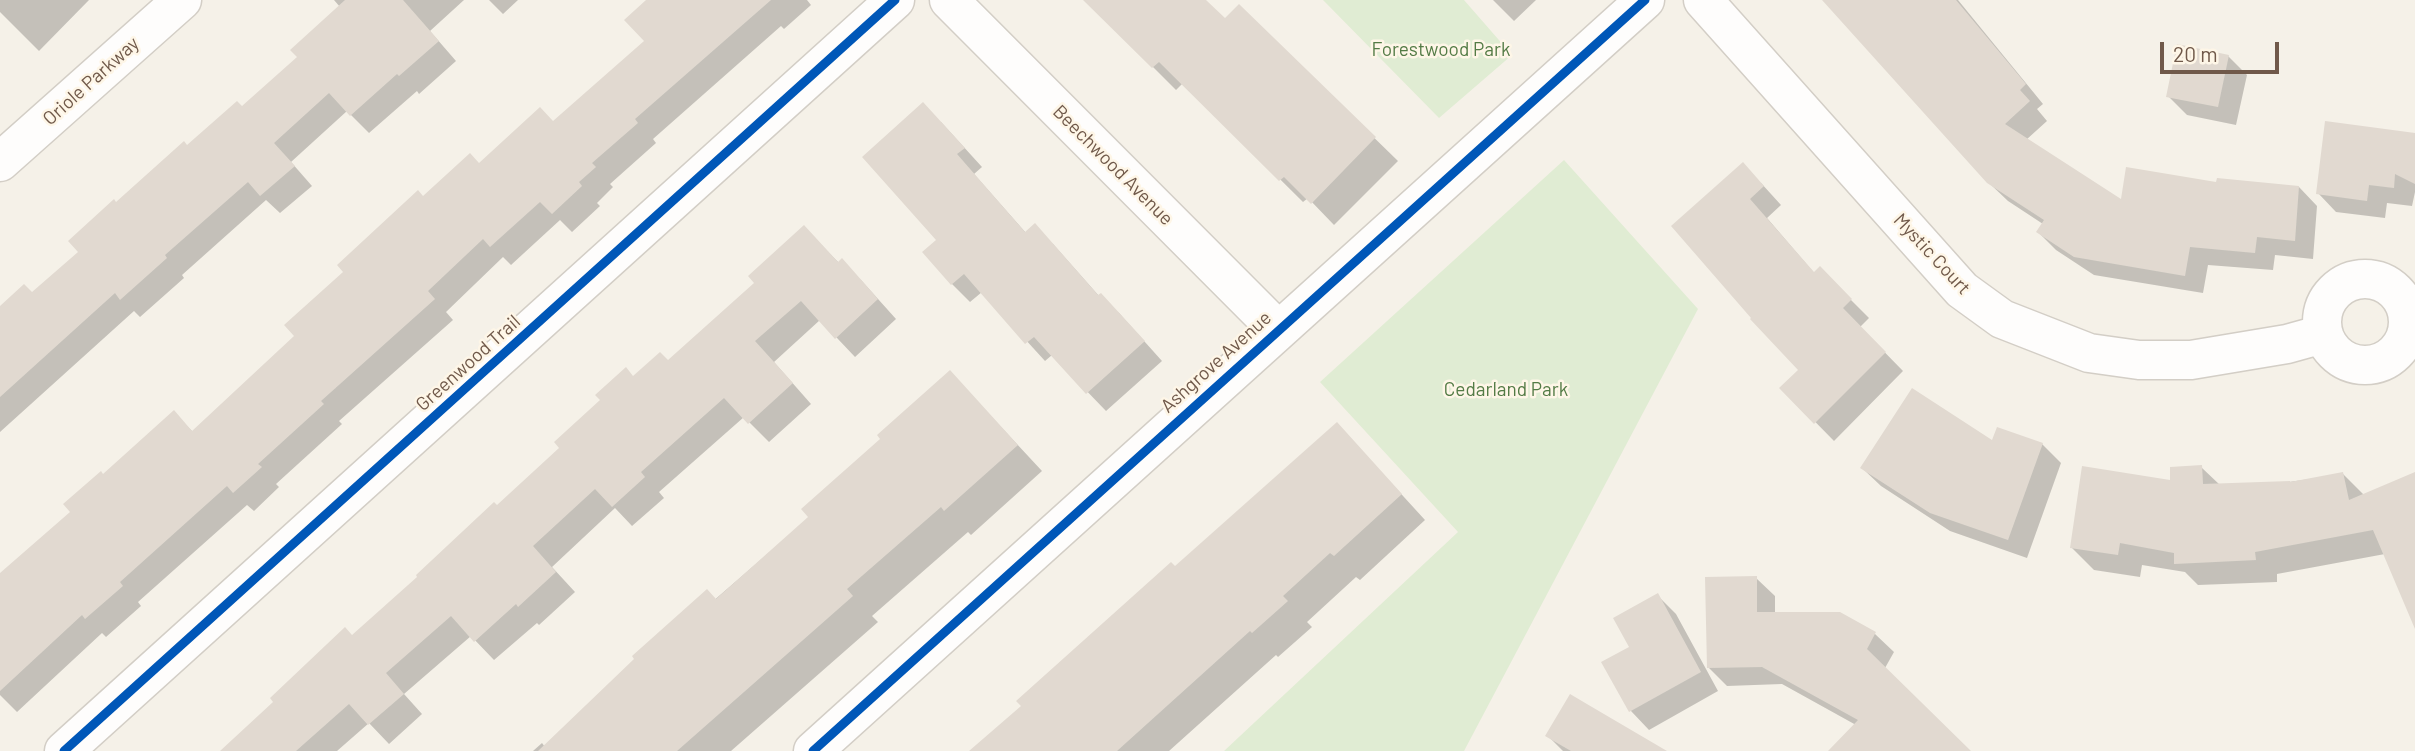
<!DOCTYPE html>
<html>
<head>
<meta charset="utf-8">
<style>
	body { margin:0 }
	#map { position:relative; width:2415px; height:751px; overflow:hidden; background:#f5f1e8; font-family:Barlow,sans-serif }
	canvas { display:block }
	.scale { position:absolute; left:2160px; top:42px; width:119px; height:32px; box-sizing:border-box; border:4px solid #70594a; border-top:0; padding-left:9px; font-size:21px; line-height:24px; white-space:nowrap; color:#70594a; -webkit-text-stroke:5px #fef6e7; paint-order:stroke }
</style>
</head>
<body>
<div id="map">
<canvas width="2415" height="751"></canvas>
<div class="scale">20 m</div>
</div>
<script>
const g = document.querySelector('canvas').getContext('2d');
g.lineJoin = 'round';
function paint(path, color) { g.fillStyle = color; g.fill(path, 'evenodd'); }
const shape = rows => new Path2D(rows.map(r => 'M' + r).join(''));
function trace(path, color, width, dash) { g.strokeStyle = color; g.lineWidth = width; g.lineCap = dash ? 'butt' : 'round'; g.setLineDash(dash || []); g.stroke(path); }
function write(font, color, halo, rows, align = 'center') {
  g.font = font + ' Barlow,sans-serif'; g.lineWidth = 5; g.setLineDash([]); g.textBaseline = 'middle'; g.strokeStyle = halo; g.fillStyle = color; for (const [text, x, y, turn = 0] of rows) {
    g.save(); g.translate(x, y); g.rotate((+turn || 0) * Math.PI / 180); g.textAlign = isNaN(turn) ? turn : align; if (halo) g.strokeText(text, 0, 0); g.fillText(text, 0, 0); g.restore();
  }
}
paint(shape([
	[1323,0,1464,0,1512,55,1439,118],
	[1564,160,1698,309,1464,751,1224,751,1458,532,1320,382]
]), '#e0ecd3');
paint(shape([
	[0,0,89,0,39,51,0,12],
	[334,0,464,0,430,31,456,61,419,94,417,91,369,133,347,111,291,162,312,186,280,213,266,200,182,275,184,278,140,317,134,311,0,432,0,308,32,294,80,252,117,204,187,147,242,108,299,57,340,7],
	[489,0,518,0,503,14],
	[649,0,807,0,811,5,784,29,781,26,653,139,656,143,610,184,613,187,597,203,600,206,572,232,560,220,511,265,503,257,446,312,453,320,339,421,342,424,276,484,279,487,254,511,247,505,138,602,141,606,106,637,102,633,17,712,0,695,0,576,72,512,104,476,174,413,193,432,296,337,423,198,554,123,646,42],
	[1086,0,1204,0,1225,20,1239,6,1398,161,1334,225,1308,198,1303,202,1183,83,1176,90],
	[1493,0,1536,0,1514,21],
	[1825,0,1958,0,2043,104,2037,109,2047,121,2026,140,2122,202,2218,184,2299,187,2317,206,2313,259,2275,255,2273,270,2208,265,2203,293,2094,275,2056,250,2038,232,2043,224,2008,201,1988,182],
	[2228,56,2247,75,2236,125,2187,115,2168,96],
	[941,122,982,167,974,174,1026,233,1053,244,1099,296,1119,313,1162,361,1106,411,1052,355,1045,361,982,292,970,302,952,284,939,240],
	[2415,134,2415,192,2412,206,2387,203,2385,218,2336,212,2318,193],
	[1761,183,1781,205,1767,218,1815,274,1838,287,1869,318,1860,327,1903,371,1834,441,1782,388,1801,370,1673,226],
	[804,227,839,263,861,280,896,319,855,357,820,320,774,362,811,404,769,442,744,417,659,492,664,498,632,526,615,508,552,567,575,592,539,625,537,623,494,660,471,636,404,694,422,714,389,744,369,723,337,751,223,751,497,508,634,377,668,362,756,283],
	[950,372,1042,471,971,535,968,532,872,616,878,622,731,751,533,751,542,743,545,747,810,517],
	[1993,442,2042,444,2061,463,2027,558,1950,531,1881,486,1862,468],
	[1361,450,1425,520,1360,580,1356,577,1307,622,1312,627,1278,657,1276,655,1169,751,972,751,1176,568],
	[2201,467,2220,485,2289,482,2343,474,2364,495,2415,474,2415,603,2385,554,2277,574,2277,582,2198,585,2185,572,2142,565,2140,577,2094,570,2072,548,2172,482],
	[1756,578,1775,596,1775,614,1839,614,1875,634,1894,652,1885,668,1970,751,1855,751,1856,725,1782,684,1727,686,1708,667],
	[1657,595,1676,614,1718,691,1649,730,1631,711,1631,647],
	[1548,736,1655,751,1563,751]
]), '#0003');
paint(shape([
	[345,0,403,0,439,41,399,76,397,74,350,116,329,93,274,143,295,166,260,196,248,182,165,255,167,258,120,300,115,293,0,397,0,306,24,284,32,292,78,252,68,241,114,199,116,202,184,141,187,145,237,101,242,106,297,57,290,50],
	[646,0,771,0,635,119,638,123,592,163,596,167,579,182,582,186,552,214,540,202,490,247,483,239,428,291,435,299,321,401,324,404,258,464,262,467,233,493,227,486,120,582,123,586,85,619,82,615,0,691,0,573,70,512,63,504,101,471,103,474,174,410,192,431,294,336,284,325,343,272,337,265,418,190,423,196,470,153,479,163,540,107,553,121,644,41,624,20],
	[1083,0,1206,0,1225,18,1239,4,1376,137,1311,204,1284,177,1279,181,1159,62,1152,68],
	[1822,0,1956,0,2026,84,2020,90,2030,101,2005,124,2121,199,2126,167,2216,182,2217,178,2299,186,2295,241,2257,237,2255,253,2190,247,2185,276,2074,257,2036,232,2044,220,1987,183],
	[2177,44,2229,55,2218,107,2166,97],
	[923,102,965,148,957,154,1025,232,1035,223,1098,295,1101,293,1145,341,1086,394,1034,337,1025,344,964,274,951,285,922,252,936,240,862,157],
	[2325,121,2415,133,2415,184,2395,174,2394,188,2369,185,2367,201,2316,194],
	[1743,162,1764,186,1750,199,1814,272,1820,266,1852,299,1843,308,1886,352,1814,424,1779,388,1798,370,1750,319,1751,318,1671,226],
	[804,225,838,262,842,258,878,299,835,339,801,301,755,341,793,383,748,424,724,398,641,472,645,477,612,507,595,489,533,546,556,572,518,607,516,604,474,642,451,616,386,673,404,694,368,725,349,704,296,751,220,751,273,702,270,698,345,627,352,635,417,577,416,575,494,502,497,505,559,448,554,442,600,400,595,395,626,367,633,376,660,352,668,360,754,283,748,276],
	[950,370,1018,445,944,511,941,507,847,589,853,596,677,751,538,751,634,659,632,656,707,589,716,599,808,517,801,509,880,439,877,435],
	[1912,388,1992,440,1997,427,2043,443,2008,540,1930,513,1860,468],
	[1337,422,1402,494,1334,556,1330,553,1283,596,1288,601,1252,633,1250,631,1117,751,969,751,1021,706,1016,701,1171,562,1175,566],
	[2202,465,2203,484,2290,481,2290,482,2343,472,2349,500,2415,472,2415,629,2373,530,2255,552,2256,560,2174,564,2174,553,2120,543,2118,555,2070,548,2082,466,2170,480,2170,467],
	[1757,576,1757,612,1840,612,1876,632,1867,649,1971,751,1828,751,1858,720,1762,667,1707,668,1705,577],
	[1658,593,1701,672,1629,712,1601,662,1629,647,1613,618],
	[1570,694,1592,707,1667,751,1571,751,1545,736]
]), '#e1d9d0');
const minor = shape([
	[949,0,1278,330],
	[1703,0,1962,290,2002,319,2089,353,2139,360,2191,360,2287,344,2323,334],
	[0,162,182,0],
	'2322 322a43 43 0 1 1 86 0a43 43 0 1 1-86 0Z',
	[64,751,895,0],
	[813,751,1645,0]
]);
trace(minor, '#d3cec6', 41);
trace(minor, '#fefdfc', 38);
trace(shape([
	[64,751,895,0],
	[813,751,1645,0]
]), '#0057b8', 9);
write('19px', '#537b45', '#fef6e7', [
	["Forestwood Park",1441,50],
	["Cedarland Park",1506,390]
]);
write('19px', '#70594a', '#fef6e7', [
	["Oriole Parkway",91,81,-42],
	["Beechwood Avenue",1113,165,45],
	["Mystic Court",1932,254,47],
	["Ashgrove Avenue",1216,362,-42],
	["Greenwood Trail",468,363,-42]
]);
</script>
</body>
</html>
